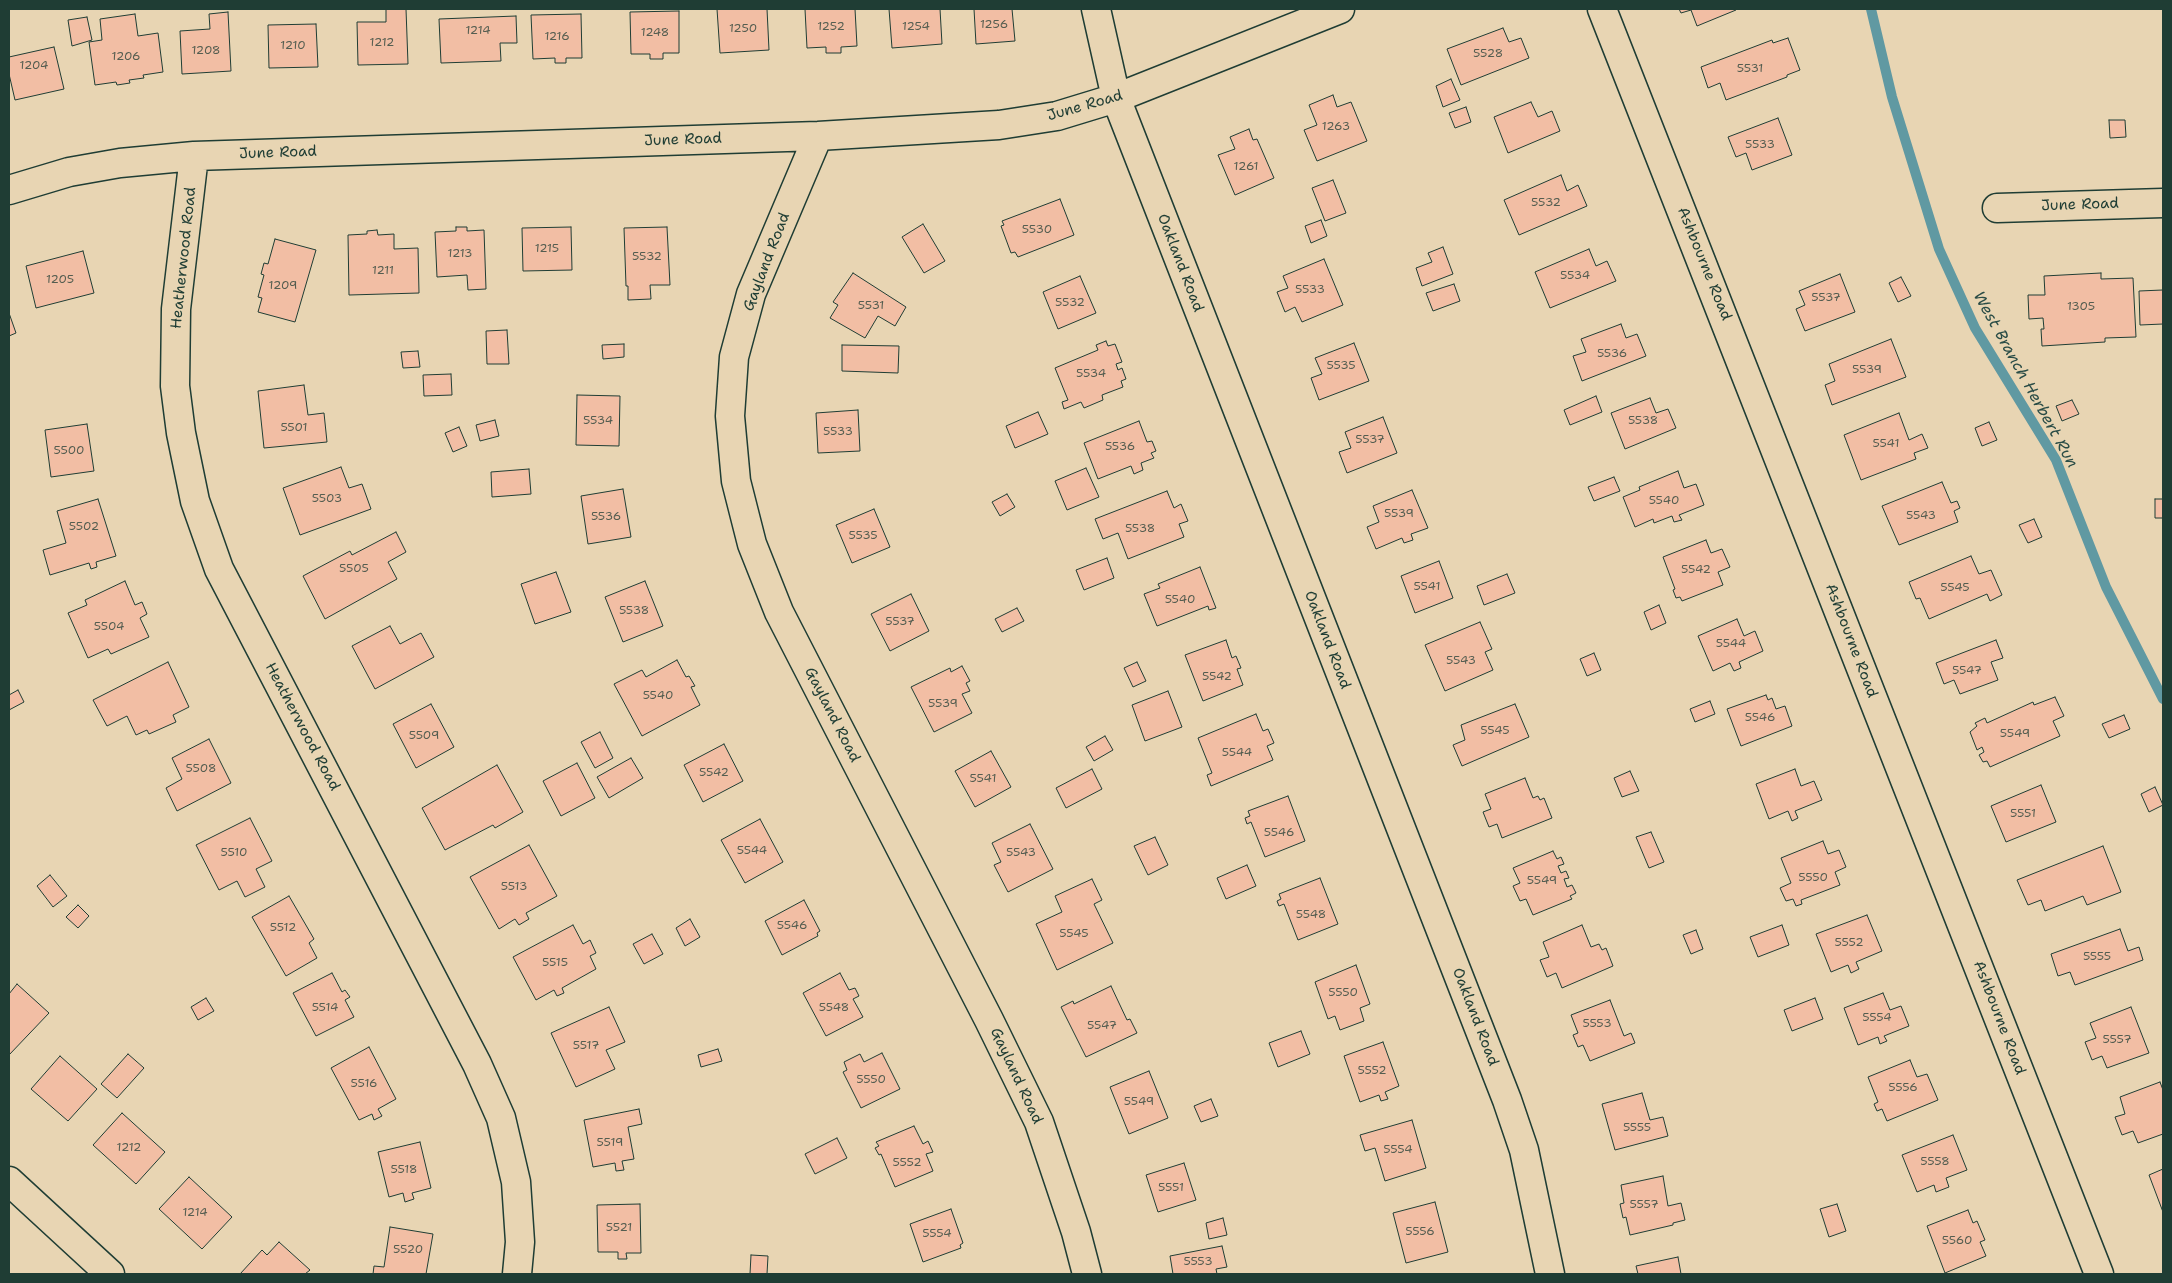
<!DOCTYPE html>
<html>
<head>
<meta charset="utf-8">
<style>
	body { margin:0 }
	#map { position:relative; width:2172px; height:1283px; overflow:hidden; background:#e8d5b3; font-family:"Shantell Sans",sans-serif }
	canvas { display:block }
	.frame { position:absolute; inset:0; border:10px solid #1f3d34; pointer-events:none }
</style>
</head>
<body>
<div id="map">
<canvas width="2172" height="1283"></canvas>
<div class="frame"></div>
</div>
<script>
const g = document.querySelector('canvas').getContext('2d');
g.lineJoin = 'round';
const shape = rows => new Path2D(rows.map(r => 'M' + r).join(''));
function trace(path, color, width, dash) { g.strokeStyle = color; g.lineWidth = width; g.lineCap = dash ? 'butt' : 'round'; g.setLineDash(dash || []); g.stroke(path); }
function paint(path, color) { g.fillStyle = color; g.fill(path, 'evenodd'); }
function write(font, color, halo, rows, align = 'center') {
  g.font = font + ' "Shantell Sans",sans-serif'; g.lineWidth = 4; g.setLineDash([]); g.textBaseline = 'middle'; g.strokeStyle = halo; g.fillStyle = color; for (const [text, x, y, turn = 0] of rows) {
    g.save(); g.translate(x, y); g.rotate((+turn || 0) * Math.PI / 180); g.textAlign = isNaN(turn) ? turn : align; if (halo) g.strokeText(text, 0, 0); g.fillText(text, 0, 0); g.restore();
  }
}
trace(shape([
	[1871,9,1892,97,1939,249,1975,328,2056,460,2106,587,2163,699]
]), '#6099a2', 10);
const building = shape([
	[386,9,406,9,408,64,358,65,357,22,386,22,386,9],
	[717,9,767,9,769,50,720,53,717,9],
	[805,9,855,9,857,46,841,47,841,53,826,53,826,47,807,48,805,9],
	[889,9,940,9,942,44,892,48,889,9],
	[974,9,1012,9,1015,41,976,44,974,9],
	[1679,9,1736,9,1736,10,1697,26,1691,10,1681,13,1679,9],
	[679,11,679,53,663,53,663,59,650,59,650,54,631,54,630,12,679,11],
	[228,12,231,71,182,74,180,31,210,29,209,14,228,12],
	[135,14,138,36,158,33,163,72,143,75,144,78,129,80,130,83,117,85,116,82,95,85,89,42,102,40,100,19,135,14],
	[581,14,582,58,566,58,566,63,555,63,555,58,533,59,531,15,581,14],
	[516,16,517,43,500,43,501,61,441,63,439,19,516,16],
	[87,17,92,40,72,46,68,20,87,17],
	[316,24,318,67,269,68,268,25,316,24],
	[1503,28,1509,42,1521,38,1529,58,1461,85,1447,49,1503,28],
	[1788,38,1800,70,1787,75,1787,77,1726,100,1720,83,1708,88,1701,67,1772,40,1773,43,1788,38],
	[54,47,64,89,15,100,9,74,9,57,54,47],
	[1451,79,1460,100,1443,107,1436,86,1451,79],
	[1333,95,1337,107,1351,102,1367,141,1317,161,1304,130,1317,125,1309,105,1333,95],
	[1531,102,1538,117,1552,111,1560,131,1508,153,1494,117,1531,102],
	[1466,107,1471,122,1455,128,1449,113,1466,107],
	[1778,118,1792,155,1752,170,1746,153,1736,157,1728,137,1778,118],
	[2109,120,2125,120,2126,137,2110,138,2109,120],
	[1249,129,1253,140,1257,139,1274,178,1235,195,1218,155,1235,149,1230,137,1249,129],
	[1561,175,1567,191,1578,185,1587,206,1519,235,1504,200,1561,175],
	[1333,180,1346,213,1325,221,1312,188,1333,180],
	[1060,199,1074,235,1018,257,1015,252,1011,253,1001,226,1004,225,1002,221,1060,199],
	[1321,220,1327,236,1311,243,1305,226,1321,220],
	[923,224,945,261,924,273,902,237,923,224],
	[456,227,467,227,467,231,484,230,486,289,468,290,467,275,437,277,435,232,456,231,456,227],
	[571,227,572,270,523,271,522,228,571,227],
	[667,227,670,285,650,285,651,299,628,300,628,286,626,286,624,228,667,227],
	[377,230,378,235,394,234,394,249,418,248,419,293,349,295,348,235,367,234,367,231,377,230],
	[275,239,316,250,295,322,258,312,262,298,258,297,264,275,261,274,264,263,268,264,275,239],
	[1443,247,1453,274,1422,286,1416,268,1432,262,1428,253,1443,247],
	[1589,249,1596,266,1607,261,1616,281,1550,308,1535,272,1589,249],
	[83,251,94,293,36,308,26,266,83,251],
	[1324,259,1343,305,1302,322,1295,307,1285,312,1277,292,1288,288,1283,276,1324,259],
	[853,273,906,307,895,326,878,316,865,338,830,318,838,305,833,302,853,273],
	[2101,273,2101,279,2133,278,2136,337,2105,338,2105,342,2042,346,2041,329,2044,329,2043,318,2029,319,2028,295,2045,295,2044,276,2101,273],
	[1840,274,1855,312,1805,331,1796,309,1805,305,1799,291,1840,274],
	[1080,276,1096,313,1058,329,1043,292,1080,276],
	[1901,277,1911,296,1898,302,1889,283,1901,277],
	[1454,284,1460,301,1433,311,1426,293,1454,284],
	[2163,290,2163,324,2140,325,2139,291,2163,290],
	[9,313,16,333,9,336,9,313],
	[1621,324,1626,338,1637,334,1646,356,1582,381,1573,356,1586,352,1581,339,1621,324],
	[507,330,509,364,487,364,486,331,507,330],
	[1891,339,1906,377,1832,405,1825,385,1835,381,1829,364,1891,339],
	[1106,341,1108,346,1115,344,1122,362,1116,364,1118,370,1122,368,1126,379,1121,381,1123,387,1102,395,1103,400,1084,408,1081,402,1064,409,1062,402,1068,400,1055,368,1098,350,1096,345,1106,341],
	[1354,343,1369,381,1319,400,1311,378,1322,374,1315,358,1354,343],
	[624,344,624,357,603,359,602,345,624,344],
	[842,345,899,346,898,373,842,371,842,345],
	[418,351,420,367,403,368,401,352,418,351],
	[451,374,452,395,424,396,423,375,451,374],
	[304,385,308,415,324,413,327,442,264,448,258,391,304,385],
	[577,395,620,396,619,446,576,445,577,395],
	[1596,396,1602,412,1570,425,1564,410,1596,396],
	[1650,398,1656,413,1668,409,1676,428,1625,449,1611,413,1650,398],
	[2072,400,2079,414,2062,421,2056,406,2072,400],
	[858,410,860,451,818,453,816,413,858,410],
	[1038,412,1048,434,1015,448,1006,426,1038,412],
	[1899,413,1909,440,1922,434,1928,448,1914,453,1916,459,1861,480,1844,435,1899,413],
	[1383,417,1397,453,1347,473,1339,452,1351,448,1345,432,1383,417],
	[495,420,499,436,480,441,476,425,495,420],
	[1139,421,1147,442,1152,441,1156,451,1151,453,1154,458,1141,463,1143,470,1134,474,1131,466,1098,479,1084,443,1139,421],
	[1989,422,1997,440,1982,446,1975,428,1989,422],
	[87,424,94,471,51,477,45,430,87,424],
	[459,427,467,446,453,452,445,433,459,427],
	[341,467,349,488,362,484,371,509,300,535,283,488,341,467],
	[1086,468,1099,497,1067,510,1055,481,1086,468],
	[529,469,531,494,492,497,491,472,529,469],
	[1678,471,1684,488,1696,484,1704,505,1679,515,1682,520,1674,522,1672,516,1654,523,1653,519,1635,527,1623,497,1640,490,1639,487,1678,471],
	[1614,477,1620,491,1594,501,1588,487,1614,477],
	[1942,482,1951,503,1957,501,1960,508,1954,511,1958,522,1899,545,1882,506,1942,482],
	[623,489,631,537,588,544,581,496,623,489],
	[1412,490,1428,528,1411,534,1413,540,1404,543,1402,538,1376,549,1367,527,1379,522,1373,506,1412,490],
	[1167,491,1174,508,1181,504,1188,521,1179,524,1184,537,1128,559,1118,533,1103,539,1095,519,1167,491],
	[1007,494,1015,507,1000,516,992,502,1007,494],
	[98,499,116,556,96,562,97,567,91,569,89,563,50,575,43,550,66,543,57,511,98,499],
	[2155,499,2163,499,2163,518,2155,518,2155,499],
	[874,509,890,547,852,563,836,525,874,509],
	[2034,519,2042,537,2028,543,2019,525,2034,519],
	[396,532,406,552,388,562,397,579,325,619,303,576,350,551,352,555,396,532],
	[1706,540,1711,553,1722,549,1730,567,1718,572,1723,585,1682,601,1680,597,1676,598,1673,590,1675,589,1663,557,1706,540],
	[1971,556,1979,574,1991,570,2002,595,1990,601,1987,594,1929,619,1920,598,1916,599,1909,582,1971,556],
	[1107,558,1114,578,1084,590,1076,570,1107,558],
	[1439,561,1453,598,1415,613,1401,576,1439,561],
	[1200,567,1216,608,1209,610,1208,606,1157,626,1144,594,1160,588,1158,584,1200,567],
	[556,572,571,612,535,624,521,584,556,572],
	[1507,574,1515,593,1484,605,1477,586,1507,574],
	[125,581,135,605,142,602,147,614,140,618,149,637,111,654,108,649,88,658,68,613,87,605,85,600,125,581],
	[645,581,663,626,623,642,605,597,645,581],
	[911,594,929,631,890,651,871,614,911,594],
	[1659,605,1666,623,1651,630,1644,612,1659,605],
	[1017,608,1024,621,1002,632,995,619,1017,608],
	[1737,619,1744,636,1755,631,1763,651,1739,662,1741,668,1734,671,1730,663,1713,671,1698,636,1737,619],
	[1480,622,1492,649,1485,652,1493,670,1445,691,1425,645,1480,622],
	[390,626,400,644,421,633,434,657,375,689,352,646,390,626],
	[1226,640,1232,658,1236,656,1241,668,1237,669,1243,685,1203,701,1185,655,1226,640],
	[1996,640,2003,658,1991,662,1998,680,1960,694,1954,680,1944,684,1936,663,1996,640],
	[1594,653,1601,670,1587,676,1580,659,1594,653],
	[677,660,686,677,689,676,695,686,691,687,700,705,642,736,614,684,642,670,646,677,677,660],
	[168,662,189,707,173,715,176,722,149,734,147,730,136,735,127,716,107,726,93,700,168,662],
	[1137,662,1146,681,1133,687,1124,668,1137,662],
	[962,666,970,681,966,683,970,691,962,694,972,713,934,732,911,687,950,668,951,672,962,666],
	[18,690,24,702,9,710,9,695,18,690],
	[1168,691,1182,727,1145,741,1132,705,1168,691],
	[1766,695,1768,700,1772,698,1776,709,1785,706,1792,726,1741,746,1727,709,1766,695],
	[2055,697,2064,716,2053,721,2060,736,1990,767,1987,761,1983,762,1979,755,1984,752,1982,747,1977,750,1970,732,1977,726,1975,723,1985,718,1987,723,2033,702,2034,705,2055,697],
	[1710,701,1715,714,1695,722,1690,709,1710,701],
	[431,704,454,747,416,768,393,724,431,704],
	[1515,704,1529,737,1462,766,1453,745,1465,740,1461,725,1515,704],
	[1256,714,1263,731,1268,729,1274,743,1267,746,1273,760,1211,786,1207,775,1212,773,1198,738,1256,714],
	[2124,715,2130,729,2109,738,2102,724,2124,715],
	[600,732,613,758,595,768,581,742,600,732],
	[1105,736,1113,750,1094,761,1086,747,1105,736],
	[209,739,231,783,177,811,166,788,182,779,172,758,209,739],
	[724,744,743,781,703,802,684,765,724,744],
	[991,751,1011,787,975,807,955,771,991,751],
	[631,758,643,778,609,798,597,777,631,758],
	[577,763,595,798,561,816,543,781,577,763],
	[497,765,523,812,495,828,493,825,445,850,422,808,497,765],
	[1092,769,1102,789,1066,808,1056,788,1092,769],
	[1795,769,1801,786,1814,781,1822,800,1795,811,1798,818,1792,821,1788,811,1769,819,1756,784,1795,769],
	[1630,771,1639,791,1622,797,1614,778,1630,771],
	[1525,778,1533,798,1538,796,1540,800,1544,798,1552,818,1502,838,1497,824,1489,827,1483,812,1491,809,1485,794,1525,778],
	[2041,785,2056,822,2006,842,1991,806,2041,785],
	[2155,787,2163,805,2149,812,2141,794,2155,787],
	[1288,796,1305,841,1265,857,1251,822,1247,824,1245,818,1250,816,1248,811,1288,796],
	[250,818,272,861,256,869,265,887,245,897,237,881,219,890,196,845,250,818],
	[760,819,783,862,745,883,721,840,760,819],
	[1030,824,1053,869,1008,892,994,865,1001,862,992,843,1030,824],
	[1651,832,1664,862,1649,868,1636,837,1651,832],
	[1155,837,1168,865,1148,875,1134,846,1155,837],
	[1823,841,1828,854,1839,850,1846,867,1835,872,1840,885,1801,900,1802,904,1796,906,1793,899,1786,901,1780,888,1791,883,1781,858,1823,841],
	[529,845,557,896,526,913,529,919,519,925,515,919,499,929,470,877,529,845],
	[2103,846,2121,892,2087,905,2083,896,2045,911,2041,900,2028,905,2017,880,2103,846],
	[1553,851,1557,859,1561,857,1564,864,1558,866,1561,873,1566,871,1569,878,1564,879,1567,887,1572,885,1576,893,1570,896,1572,899,1533,915,1526,899,1520,901,1513,886,1520,883,1513,868,1553,851],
	[1247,865,1256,886,1226,899,1217,878,1247,865],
	[50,875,67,896,53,907,37,886,50,875],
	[1320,878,1338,924,1298,940,1284,904,1279,906,1277,901,1281,899,1279,894,1320,878],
	[1092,879,1102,900,1094,904,1113,943,1057,970,1036,924,1062,912,1055,896,1092,879],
	[289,896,314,939,309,943,317,958,286,976,252,917,289,896],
	[804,900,820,931,817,933,818,936,782,955,765,921,804,900],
	[78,905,89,916,78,928,66,917,78,905],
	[1867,915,1882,951,1856,962,1859,969,1851,973,1848,965,1831,972,1816,934,1867,915],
	[690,919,700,937,685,946,676,928,690,919],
	[573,925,583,944,590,940,596,953,590,956,596,969,562,988,564,993,557,996,554,990,536,1000,513,957,573,925],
	[1582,925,1591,947,1599,944,1602,950,1606,948,1613,966,1562,988,1556,973,1547,977,1540,960,1549,957,1543,942,1582,925],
	[1782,925,1789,945,1758,957,1750,937,1782,925],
	[2120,929,2128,951,2139,947,2143,960,2075,985,2070,972,2058,976,2051,954,2120,929],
	[1696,930,1703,949,1691,954,1683,935,1696,930],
	[652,934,663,954,644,964,633,944,652,934],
	[1356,965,1370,1004,1360,1008,1364,1021,1340,1030,1335,1016,1328,1019,1315,982,1356,965],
	[332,973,342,992,345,990,350,997,345,1000,354,1017,316,1036,293,993,332,973],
	[840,973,849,990,855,988,859,996,853,999,863,1017,826,1036,803,993,840,973],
	[17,984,49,1013,9,1055,9,994,17,984],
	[1111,986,1127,1020,1130,1019,1137,1033,1086,1057,1061,1007,1073,1001,1074,1004,1111,986],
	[1883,993,1890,1010,1901,1006,1909,1026,1884,1036,1887,1041,1880,1044,1878,1037,1858,1045,1844,1008,1883,993],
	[206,998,214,1011,198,1020,191,1007,206,998],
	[1815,998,1823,1019,1792,1031,1784,1010,1815,998],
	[1610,1000,1624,1036,1631,1033,1635,1043,1590,1061,1583,1045,1578,1047,1573,1035,1578,1033,1571,1015,1610,1000],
	[609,1007,625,1042,606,1050,615,1069,576,1087,551,1033,609,1007],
	[2131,1007,2149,1053,2107,1068,2102,1056,2092,1060,2085,1042,2096,1038,2090,1023,2131,1007],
	[1301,1031,1310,1054,1278,1067,1269,1043,1301,1031],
	[1383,1042,1399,1086,1385,1092,1388,1099,1381,1101,1379,1095,1360,1102,1344,1056,1383,1042],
	[369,1047,396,1099,378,1109,382,1116,374,1120,372,1114,359,1120,331,1068,369,1047],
	[718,1049,722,1061,701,1067,698,1055,718,1049],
	[882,1053,900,1089,861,1108,843,1072,847,1070,844,1062,860,1054,864,1062,882,1053],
	[128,1054,144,1068,117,1098,101,1084,128,1054],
	[60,1056,97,1089,68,1121,31,1089,60,1056],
	[1910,1060,1917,1077,1927,1074,1938,1100,1887,1121,1882,1109,1877,1111,1874,1104,1878,1102,1868,1077,1910,1060],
	[1149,1071,1168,1118,1129,1134,1110,1087,1149,1071],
	[2160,1082,2163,1090,2163,1134,2138,1143,2133,1131,2122,1135,2115,1117,2125,1114,2120,1097,2160,1082],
	[1642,1093,1650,1120,1663,1117,1668,1136,1615,1150,1602,1104,1642,1093],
	[1211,1099,1218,1116,1201,1122,1194,1106,1211,1099],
	[639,1109,642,1124,628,1127,634,1159,622,1161,624,1170,616,1171,615,1163,593,1167,584,1120,639,1109],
	[122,1113,165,1152,136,1184,93,1145,122,1113],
	[1412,1120,1426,1168,1385,1181,1375,1148,1365,1151,1360,1135,1412,1120],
	[914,1126,923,1144,928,1141,933,1152,926,1154,933,1171,895,1187,881,1154,879,1155,875,1148,879,1146,876,1142,914,1126],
	[1953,1135,1967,1170,1946,1178,1949,1187,1936,1192,1934,1185,1917,1192,1902,1155,1953,1135],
	[837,1138,847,1158,815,1174,805,1154,837,1138],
	[420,1142,431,1188,412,1193,414,1199,405,1202,403,1193,389,1197,378,1152,420,1142],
	[1184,1163,1196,1200,1158,1212,1146,1175,1184,1163],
	[2163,1169,2163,1212,2149,1175,2163,1169],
	[1663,1176,1668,1206,1681,1203,1685,1220,1673,1223,1673,1225,1630,1235,1626,1217,1623,1218,1620,1204,1624,1203,1621,1185,1663,1176],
	[189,1177,232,1217,202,1249,159,1209,189,1177],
	[1435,1202,1448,1252,1406,1263,1393,1213,1435,1202],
	[640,1204,641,1253,626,1253,627,1259,618,1259,618,1252,598,1252,597,1205,640,1204],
	[1837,1204,1846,1231,1829,1237,1820,1209,1837,1204],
	[951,1209,963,1243,960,1245,961,1248,923,1262,910,1224,951,1209],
	[1968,1210,1973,1223,1977,1221,1985,1240,1980,1242,1986,1256,1945,1273,1927,1226,1968,1210],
	[1223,1218,1227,1235,1209,1239,1206,1223,1223,1218],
	[390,1227,433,1234,426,1274,373,1274,374,1266,384,1267,390,1227],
	[279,1242,310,1270,305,1274,240,1274,262,1250,267,1255,279,1242],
	[1222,1246,1227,1267,1216,1269,1217,1274,1173,1274,1170,1256,1222,1246],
	[751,1255,768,1256,767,1274,750,1274,751,1255],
	[1678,1257,1681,1274,1638,1274,1636,1266,1678,1257]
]);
paint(building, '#f2bea4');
trace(building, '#1f3d34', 1);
const street = shape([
	[1096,9,1116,98,1507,1100,1524,1150,1550,1274],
	[1602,9,2099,1274],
	[818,136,751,294,734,357,730,416,736,481,752,544,779,612,989,1020,1039,1122,1076,1232,1087,1274],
	[194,156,176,309,175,386,181,433,195,501,219,569,477,1064,501,1118,516,1182,520,1242,517,1274],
	[9,190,69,172,120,163,194,156,818,136,999,125,1057,116,1116,98,1340,9],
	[1997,208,2163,203],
	[9,1181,110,1274]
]);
trace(street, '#1f3d34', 31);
trace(street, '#e8d5b3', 28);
write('12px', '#545d50', null, [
	["1256",994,25],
	["1252",831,27],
	["1254",916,27],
	["1250",743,29],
	["1214",478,31],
	["1248",655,33],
	["1216",557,37],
	["1212",382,43],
	["1210",293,46],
	["1208",206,51],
	["5528",1488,54],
	["1206",126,57],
	["1204",34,66],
	["5531",1750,69],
	["1263",1336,127],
	["5533",1760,145],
	["1261",1246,167],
	["5532",1546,203],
	["5530",1037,230],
	["1215",547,249],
	["1213",460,254],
	["5532",647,257],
	["1211",383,271],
	["5534",1575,276],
	["1205",60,280],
	["1209",283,286],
	["5533",1310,290],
	["5537",1826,298],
	["5532",1070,303],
	["5531",871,306],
	["1305",2081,307],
	["5536",1612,354],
	["5535",1341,366],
	["5539",1867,370],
	["5534",1091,374],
	["5534",598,421],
	["5538",1643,421],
	["5501",294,428],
	["5533",838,432],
	["5537",1370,440],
	["5541",1886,444],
	["5536",1120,447],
	["5500",69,451],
	["5503",327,499],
	["5540",1664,501],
	["5539",1399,514],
	["5543",1921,516],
	["5536",606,517],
	["5502",84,527],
	["5538",1140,529],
	["5535",863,536],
	["5505",354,569],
	["5542",1696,570],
	["5541",1427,587],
	["5545",1955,588],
	["5540",1180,600],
	["5538",634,611],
	["5537",900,622],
	["5504",109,627],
	["5544",1731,644],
	["5543",1461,661],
	["5547",1967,671],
	["5542",1217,677],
	["5540",658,696],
	["5539",943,704],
	["5546",1760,718],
	["5545",1495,731],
	["5549",2015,734],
	["5509",424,736],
	["5544",1237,753],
	["5508",201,769],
	["5542",714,773],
	["5541",983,779],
	["5551",2023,814],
	["5546",1279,833],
	["5544",752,851],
	["5510",234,853],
	["5543",1021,853],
	["5550",1813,878],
	["5549",1542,881],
	["5513",514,887],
	["5548",1311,915],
	["5546",792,926],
	["5512",283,928],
	["5545",1074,934],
	["5552",1849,943],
	["5555",2097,957],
	["5515",555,963],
	["5550",1343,993],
	["5514",325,1008],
	["5548",834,1008],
	["5554",1877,1018],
	["5553",1597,1024],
	["5547",1102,1026],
	["5557",2117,1040],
	["5517",586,1046],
	["5552",1372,1071],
	["5550",871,1080],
	["5516",364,1084],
	["5556",1903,1088],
	["5549",1139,1102],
	["5555",1637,1128],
	["5519",610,1143],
	["1212",129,1148],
	["5554",1398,1150],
	["5558",1935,1162],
	["5552",907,1163],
	["5518",404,1170],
	["5551",1171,1188],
	["5557",1644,1205],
	["1214",195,1213],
	["5521",619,1228],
	["5556",1420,1232],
	["5554",937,1234],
	["5560",1957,1241],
	["5520",408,1250],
	["5553",1198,1262]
]);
write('15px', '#1f3d34', '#e8d5b3', [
	["June Road",1085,106,-16],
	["June Road",683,140,-2],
	["June Road",278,153,-2],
	["June Road",2080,205,-2],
	["Heatherwood Road",184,258,-84],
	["Gayland Road",767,262,-69],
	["Oakland Road",1180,263,69],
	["Ashbourne Road",1704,264,68],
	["Oakland Road",1327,640,69],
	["Ashbourne Road",1851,641,69],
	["Gayland Road",832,715,63],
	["Heatherwood Road",302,727,62],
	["Oakland Road",1475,1017,69],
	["Ashbourne Road",1999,1018,69],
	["Gayland Road",1016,1076,65]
]);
write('italic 16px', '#2a4c46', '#e8d5b3', [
	["West Branch Herbert Run",2025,380,61]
]);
</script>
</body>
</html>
